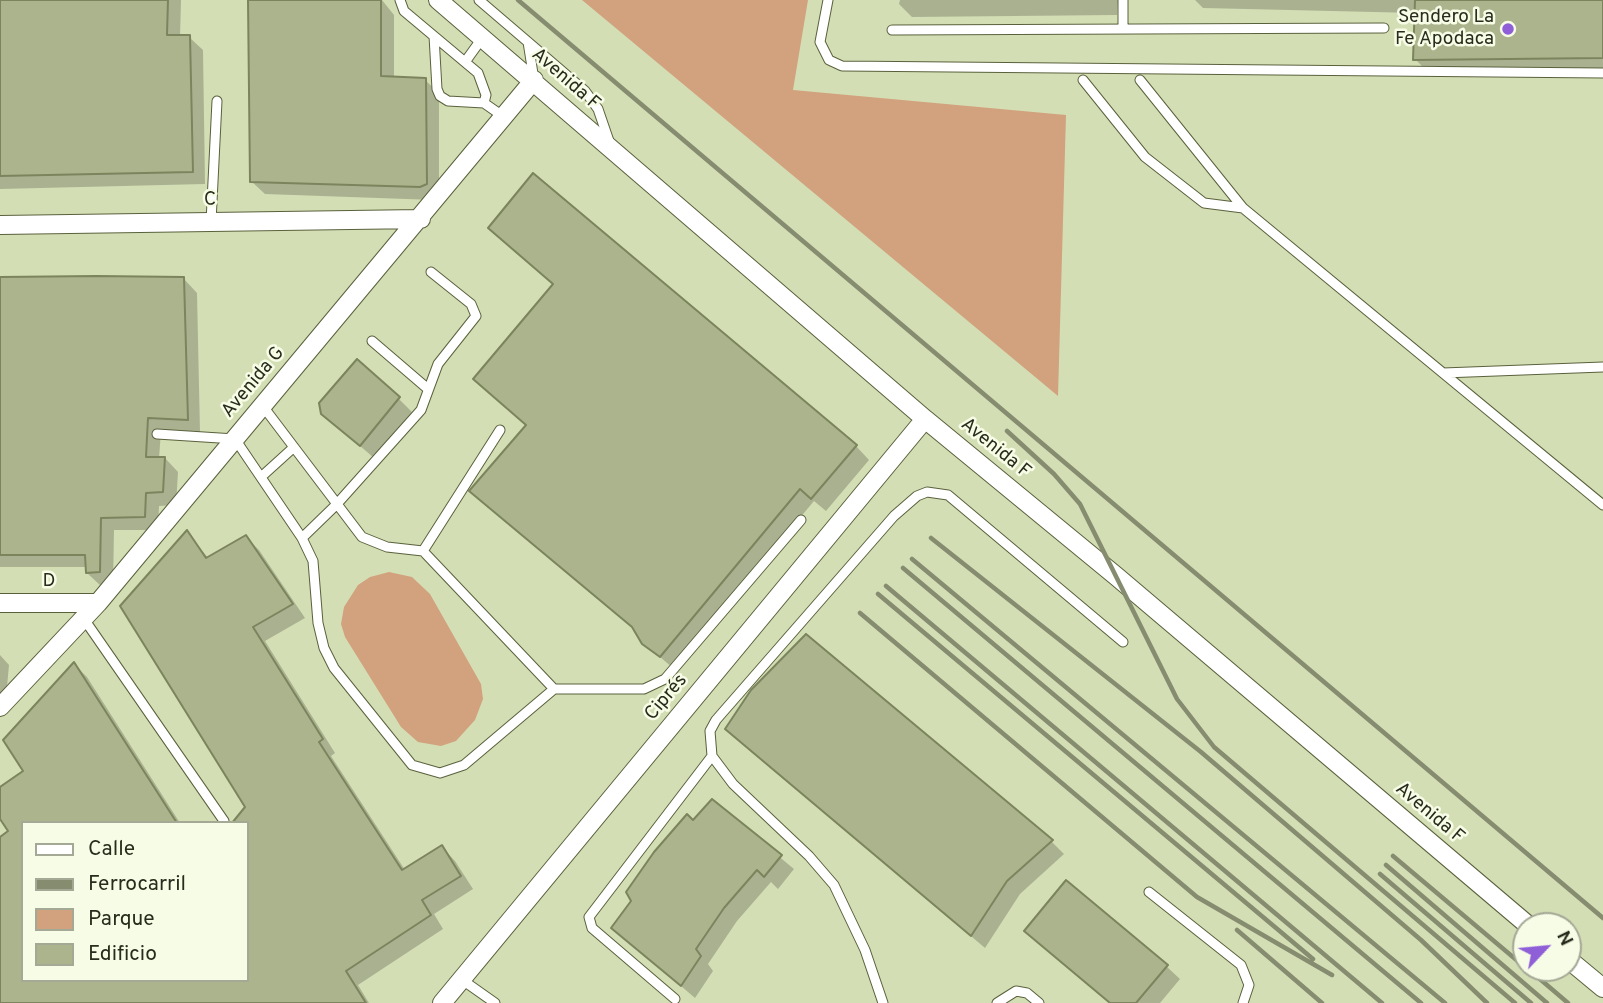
<!DOCTYPE html>
<html>
<head>
<meta charset="utf-8">
<style>
	body { margin:0 }
	#map { position:relative; width:1603px; height:1003px; overflow:hidden; background:#d4deb5; font-family:Overpass,sans-serif }
	canvas { display:block }
	.legend { position:absolute; left:21px; top:821px; width:228px; height:161px; box-sizing:border-box; background:#f7fce7; border:2px solid #a4a996; margin:0; padding:9px 12px; list-style:none; font-size:21px; color:#282c1c }
	.legend li { display:flex; align-items:center; gap:14px; height:35px }
	.legend b { width:35px; border:2px solid #a4a996 }
	.north { position:absolute; left:1512px; top:912px; width:70px; height:70px; box-sizing:border-box; background:#f7fce7; border:2px solid #a4a996; border-radius:50%; rotate:64deg; font-size:19px; font-weight:700; line-height:28px; text-align:center; color:#282c1c }
	.north::after { content:''; display:block; margin:auto; width:24px; height:32px; background:#8f5fd8; clip-path:polygon(50% 0,100% 100%,50% 72%,0 100%) }
</style>
</head>
<body>
<div id="map">
<canvas width="1603" height="1003"></canvas>
<ul class="legend">
<li><b style="height:9px;background:#fff"></b>Calle</li>
<li><b style="height:9px;background:#858c6f"></b>Ferrocarril</li>
<li><b style="height:19px;background:#d1a27d"></b>Parque</li>
<li><b style="height:19px;background:#abb48c"></b>Edificio</li>
</ul>
<div class="north">N</div>
</div>
<script>
const g = document.querySelector('canvas').getContext('2d');
g.lineJoin = 'round';
function paint(path, color) { g.fillStyle = color; g.fill(path, 'evenodd'); }
const shape = rows => new Path2D(rows.map(r => 'M' + r).join(''));
function trace(path, color, width, dash) { g.strokeStyle = color; g.lineWidth = width; g.lineCap = dash ? 'butt' : 'round'; g.setLineDash(dash || []); g.stroke(path); }
function write(font, color, halo, rows, align = 'center') {
  g.font = font + ' Overpass,sans-serif'; g.lineWidth = 5; g.setLineDash([]); g.textBaseline = 'middle'; g.strokeStyle = halo; g.fillStyle = color; for (const [text, x, y, turn = 0] of rows) {
    g.save(); g.translate(x, y); g.rotate((+turn || 0) * Math.PI / 180); g.textAlign = isNaN(turn) ? turn : align; if (halo) g.strokeText(text, 0, 0); g.fillText(text, 0, 0); g.restore();
  }
}
paint(shape([
	[582,0,808,0,793,90,1066,115,1058,396],
	[389,572,412,577,430,594,481,684,483,699,475,720,456,741,441,746,418,742,401,727,345,637,341,624,344,607,358,585,370,577]
]), '#d1a27d');
paint(shape([
	[0,0,181,0,180,37,189,37,203,50,205,184,0,189],
	[250,0,382,0,394,15,394,78,425,80,439,93,439,197,434,200,265,194,251,181],
	[900,0,1118,0,1117,15,912,17,899,4],
	[1195,0,1603,0,1603,71,1428,72,1415,59,1416,13,1203,8],
	[490,228,856,446,869,460,826,511,814,501,674,669,644,643,636,630,472,491,528,426,555,285],
	[184,279,197,293,200,432,161,431,159,459,165,458,178,472,176,505,159,506,158,530,114,530,113,585,101,586,87,573,87,567,0,567,0,280],
	[398,398,412,412,374,458,322,413],
	[188,533,209,559,246,537,259,550,305,618,265,641,335,753,331,756,405,870,442,847,455,861,473,889,434,914,443,929,358,985,369,1003,1,1003,0,839,11,832,0,816,0,789,25,771,74,664,87,677,180,823,23,823,23,980,247,980,248,807],
	[0,655,9,665,7,687,11,693,0,693],
	[727,729,1051,841,1064,854,1020,894,985,948],
	[712,801,794,869,778,889,771,882,737,921,708,964,713,971,695,998,613,928],
	[1166,966,1180,979,1160,1003,1110,1003]
]), '#0003');
const building = shape([
	[0,0,168,0,167,35,190,35,193,172,0,176,0,0],
	[248,0,381,0,381,76,426,78,427,184,420,187,250,182,248,0],
	[1415,0,1603,0,1603,58,1413,60,1415,0],
	[533,173,857,445,811,499,800,489,660,657,642,644,632,627,469,491,526,425,473,379,553,284,488,228,533,173],
	[97,276,184,277,188,420,148,418,146,457,165,457,163,492,146,493,145,517,101,518,100,572,86,573,85,555,0,555,0,277,97,276],
	[357,359,400,397,360,446,321,414,319,403,357,359],
	[187,530,206,558,246,535,293,604,253,627,323,739,319,742,402,870,442,845,461,876,422,900,431,915,346,971,366,1003,0,1003,0,837,8,831,0,819,0,787,23,771,3,740,74,662,177,823,23,823,23,980,247,980,247,823,232,823,245,807,120,606,187,530],
	[806,634,1053,840,1007,881,971,936,725,729,751,690,806,634],
	[712,799,782,855,764,877,757,870,724,908,696,949,701,956,681,986,611,928,631,901,626,892,654,852,687,814,693,820,712,799],
	[1066,880,1168,965,1136,1003,1110,1003,1024,931,1066,880]
]);
paint(building, '#abb48c');
trace(building, '#7b845d', 2);
const service = shape([
	[400,0,404,11,478,73,486,95,484,103,504,117],
	[479,0,528,42,534,80],
	[828,0,820,42,829,60,842,66,1603,73],
	[1123,28,1123,0],
	[892,30,1384,28],
	[434,36,437,89,440,96,448,101,484,103],
	[528,42,585,91,598,109,610,144],
	[465,62,483,37],
	[1083,80,1145,157,1204,203,1243,208],
	[1140,80,1243,208,1603,505],
	[211,222,217,101],
	[372,341,428,389],
	[1443,373,1603,367],
	[262,405,362,537,387,547,423,551],
	[157,434,235,439,302,538,313,561,318,623,324,648,334,668,412,765,440,773,464,765,554,689,423,551,500,430],
	[261,477,293,448],
	[302,538,336,505,421,410,438,364,476,316,471,304,431,272],
	[84,619,224,821],
	[554,689,644,689,665,679,801,520],
	[1149,892,1241,965,1249,985,1243,1003],
	[461,979,495,1003],
	[675,999,592,928,589,917,712,756],
	[883,1003,865,950,834,885,809,856,733,784,712,756,710,731,716,720,894,516,917,496,927,492,948,495,1123,642],
	[997,1003,1016,991,1027,993,1039,1003]
]);
const minor = shape([
	[438,0,925,419,1116,576,1529,926],
	[0,225,421,219],
	[0,603,98,603],
	[0,707,98,603,534,80],
	[1568,959,1603,988],
	[442,1003,925,419]
]);
trace(service, '#59613c', 11);
trace(minor, '#59613c', 20);
trace(service, '#fff', 9);
trace(minor, '#fff', 18);
trace(shape([
	[518,0,1603,918],
	[1007,431,1054,474,1080,504,1177,699,1214,747,1515,1003],
	[931,538,1201,752,1421,940,1487,1003],
	[912,559,1445,1003],
	[903,568,1421,1003],
	[886,586,1382,1003],
	[878,594,1313,959],
	[860,613,1197,897,1332,975],
	[1393,856,1526,968],
	[1386,865,1547,1003],
	[1380,874,1531,1003],
	[1237,930,1322,1003],
	[1527,968,1568,1003]
]), '#858c6f', 4.5);
for (const [x, y, r, color] of [
	[1508,29,7,"#8f5fd8"]
]) { const dot = new Path2D(); dot.arc(x, y, r, 0, 2 * Math.PI); g.fillStyle = color; g.fill(dot); trace(dot, '#f7fce7', 2.5); }
write('19px', '#282c1c', '#f7fce7', [
	["Sendero La",1494,18],
	["Fe Apodaca",1494,40]
], 'right');
write('19px', '#282c1c', '#f7fce7', [
	["Avenida F",565,80,41],
	["C",210,201,-1],
	["Avenida G",254,383,-50],
	["Avenida F",995,449,39],
	["D",49,582],
	["Ciprés",667,698,-50],
	["Avenida F",1429,814,40]
]);
</script>
</body>
</html>
